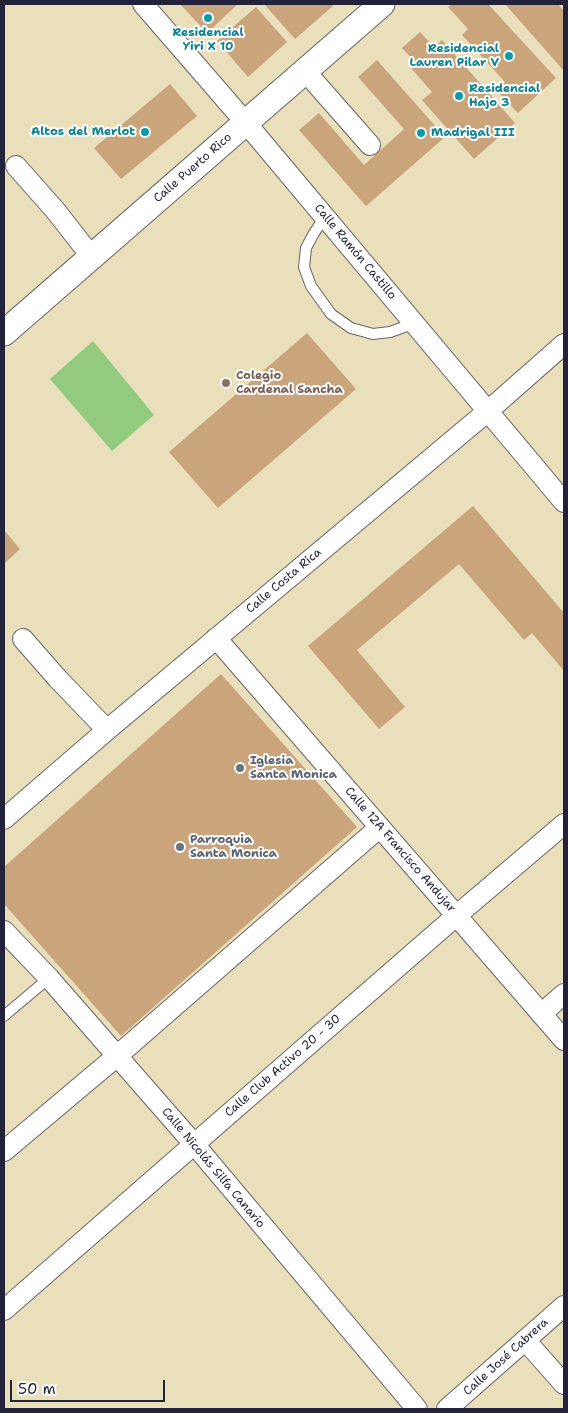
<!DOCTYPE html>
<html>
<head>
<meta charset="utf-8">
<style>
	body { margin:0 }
	#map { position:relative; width:568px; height:1413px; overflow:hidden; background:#e9dfbb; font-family:"Shantell Sans",sans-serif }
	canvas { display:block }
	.frame { position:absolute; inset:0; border:5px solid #22223b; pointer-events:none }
	.scale { position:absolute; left:10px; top:1380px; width:155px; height:22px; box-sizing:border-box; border:2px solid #22223b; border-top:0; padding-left:6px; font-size:15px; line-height:18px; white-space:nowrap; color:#22223b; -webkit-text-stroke:4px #fff; paint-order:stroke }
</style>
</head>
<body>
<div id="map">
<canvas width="568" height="1413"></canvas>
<div class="frame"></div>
<div class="scale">50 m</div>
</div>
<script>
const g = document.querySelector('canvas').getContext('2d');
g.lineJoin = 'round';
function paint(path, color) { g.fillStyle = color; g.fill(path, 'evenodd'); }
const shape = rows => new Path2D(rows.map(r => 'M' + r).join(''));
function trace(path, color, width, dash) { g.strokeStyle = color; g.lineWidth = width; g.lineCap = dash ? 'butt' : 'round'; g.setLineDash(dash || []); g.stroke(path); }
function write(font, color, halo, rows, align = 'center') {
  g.font = font + ' "Shantell Sans",sans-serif'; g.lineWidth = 4; g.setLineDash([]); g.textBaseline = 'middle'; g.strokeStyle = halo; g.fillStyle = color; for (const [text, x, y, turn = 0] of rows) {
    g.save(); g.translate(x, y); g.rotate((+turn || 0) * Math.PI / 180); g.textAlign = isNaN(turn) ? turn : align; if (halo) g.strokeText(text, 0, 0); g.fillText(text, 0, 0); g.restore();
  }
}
paint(shape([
	[93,341,154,415,112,451,50,379]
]), '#92cb7e');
paint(shape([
	[180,4,238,4,207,33],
	[264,4,331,4,333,6,295,39],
	[452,4,488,4,556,78,518,113,496,90,505,82,462,35,468,29,448,7],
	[505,4,558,4,564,11,564,71],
	[256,7,287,42,248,77,217,41],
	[420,32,434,47,442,40,515,123,474,159,422,100,432,92,410,67,415,62,402,48],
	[377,60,445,137,366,206,299,130,319,113,364,165,404,129,358,77],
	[170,84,197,116,121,179,94,148],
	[307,333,356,389,218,508,169,452],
	[473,506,564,613,564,671,532,633,524,640,459,564,357,650,405,707,379,729,308,646],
	[4,530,20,549,4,564],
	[221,674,357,827,121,1036,4,904,4,867]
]), '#caa57c');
const service = shape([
	[325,217,314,233,306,248,304,267,311,286,331,314,351,328,373,334,390,332,404,327,412,321],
	[4,1016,49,978]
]);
const minor = shape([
	[143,4,246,123,564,502],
	[305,71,370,145],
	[16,166,55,210,91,256],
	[216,638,564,1040],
	[23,639,58,679,107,730],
	[4,819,107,730,488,411,564,344],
	[4,931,49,978,194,1144,417,1409],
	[541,1014,564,994],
	[4,1151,117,1056,380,827],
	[4,1310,456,916,564,824],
	[525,1340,564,1384],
	[447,1409,564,1306]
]);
const tertiary = shape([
	[4,333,382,4]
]);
trace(service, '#686468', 12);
trace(minor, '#686468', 22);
trace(tertiary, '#686468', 27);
trace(service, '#fff', 10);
trace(minor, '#fff', 20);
trace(tertiary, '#fff', 25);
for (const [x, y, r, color] of [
	[208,18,5,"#0f9aa8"],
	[509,56,5,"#0f9aa8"],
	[459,96,5,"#0f9aa8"],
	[145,132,5,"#0f9aa8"],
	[421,133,5,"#0f9aa8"],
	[226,383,5,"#8d6e63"],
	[240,768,5,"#6b7280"],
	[180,847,5,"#6b7280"]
]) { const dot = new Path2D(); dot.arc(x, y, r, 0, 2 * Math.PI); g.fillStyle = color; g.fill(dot); trace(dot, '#fff', 2); }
write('bold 12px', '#0d838f', '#fff', [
	["Residencial",208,33,"center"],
	["Yiri X 10",208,47,"center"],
	["Residencial",499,49],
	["Lauren Pilar V",499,63],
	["Residencial",469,89,"left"],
	["Hajo 3",469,103,"left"],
	["Altos del Merlot",135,132],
	["Madrigal III",431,133,"left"]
], 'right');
write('12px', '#22223b', '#fff', [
	["Calle Puerto Rico",193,168,-41],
	["Calle Ramón Castillo",355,252,50],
	["Calle Costa Rica",284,581,-40],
	["Calle 12A Francisco Andujar",400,850,49],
	["Calle Club Activo 20 - 30",283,1066,-41],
	["Calle Nicolás Silfa Canario",213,1168,50],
	["Calle José Cabrera",506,1357,-42]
]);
write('bold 12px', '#785e54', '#fff', [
	["Colegio",236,376],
	["Cardenal Sancha",236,390]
], 'left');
write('bold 12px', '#5b616d', '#fff', [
	["Iglesia",250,761],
	["Santa Monica",250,775],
	["Parroquia",190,840],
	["Santa Monica",190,854]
], 'left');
</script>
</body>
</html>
